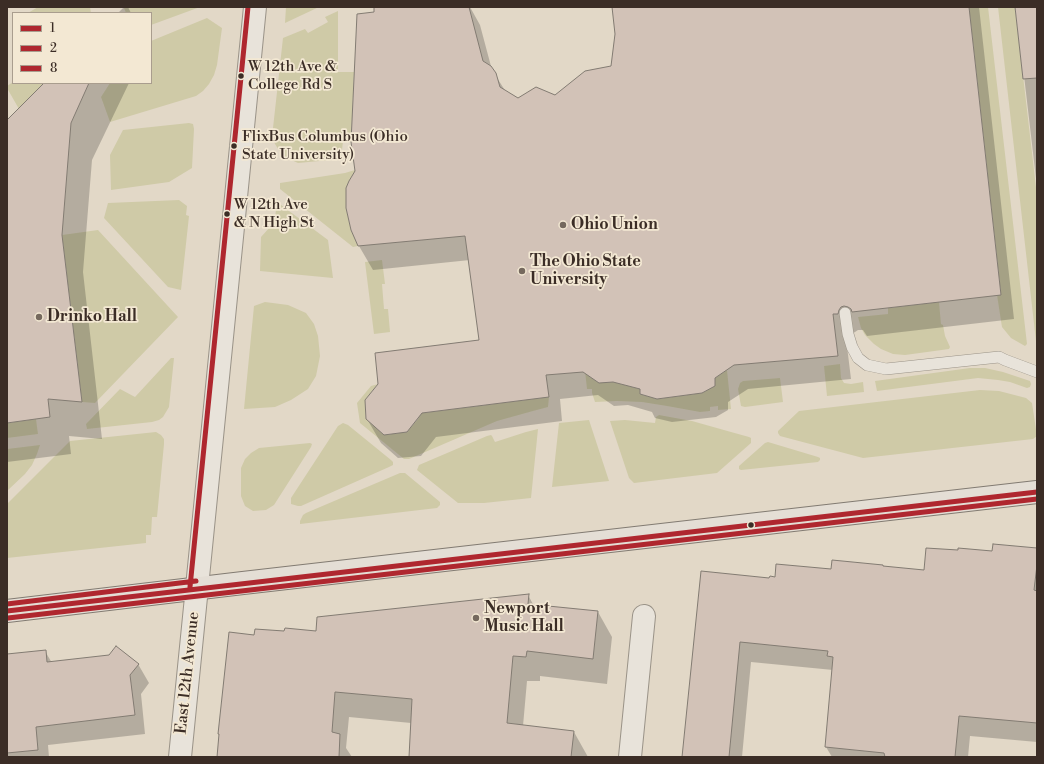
<!DOCTYPE html>
<html>
<head>
<meta charset="utf-8">
<style>
	body { margin:0 }
	#map { position:relative; width:1044px; height:764px; overflow:hidden; background:#e2d8c7; font-family:"Libre Bodoni",serif }
	canvas { display:block }
	.frame { position:absolute; inset:0; border:8px solid #3b2d26; pointer-events:none }
	.legend { position:absolute; left:12px; top:12px; width:140px; height:72px; box-sizing:border-box; background:#f3e8d3; border:1px solid #a99d8e; margin:0; padding:5px 7px; list-style:none; font-size:12px; color:#3b2d26 }
	.legend li { display:flex; align-items:center; gap:8px; height:20px }
	.legend b { width:20px; border:1px solid #a99d8e }
</style>
</head>
<body>
<div id="map">
<canvas width="1044" height="764"></canvas>
<div class="frame"></div>
<ul class="legend">
<li><b style="height:5px;background:#af272f"></b>1</li>
<li><b style="height:5px;background:#af272f"></b>2</li>
<li><b style="height:5px;background:#af272f"></b>8</li>
</ul>
</div>
<script>
const g = document.querySelector('canvas').getContext('2d');
g.lineJoin = 'round';
function paint(path, color) { g.fillStyle = color; g.fill(path, 'evenodd'); }
const shape = rows => new Path2D(rows.map(r => 'M' + r).join(''));
function trace(path, color, width, dash) { g.strokeStyle = color; g.lineWidth = width; g.lineCap = dash ? 'butt' : 'round'; g.setLineDash(dash || []); g.stroke(path); }
function write(font, color, halo, rows, align = 'center') {
  g.font = font + ' "Libre Bodoni",serif'; g.lineWidth = 3.5; g.setLineDash([]); g.textBaseline = 'middle'; g.strokeStyle = halo; g.fillStyle = color; for (const [text, x, y, turn = 0] of rows) {
    g.save(); g.translate(x, y); g.rotate((+turn || 0) * Math.PI / 180); g.textAlign = isNaN(turn) ? turn : align; if (halo) g.strokeText(text, 0, 0); g.fillText(text, 0, 0); g.restore();
  }
}
paint(shape([
	[38,7,90,7,91,13,28,13],
	[99,7,200,7,151,25,151,13,126,13,124,8],
	[286,7,319,7,285,23],
	[969,7,988,7,1027,344,1025,346,1011,338,1002,327,1001,321,997,295,1001,295],
	[998,7,1015,7,1037,196,1037,350],
	[338,11,338,72,354,72,351,142,343,141,341,159,298,163,287,158,280,152,275,144,272,137,283,38,305,29,308,33,328,22,325,17],
	[207,18,222,28,217,65,214,75,209,84,203,91,196,96,110,122,101,97,110,83,151,83,151,41],
	[13,82,13,83,42,83,43,84,19,109,7,88,7,86],
	[189,123,193,124,194,129,192,168,169,182,111,190,110,155,123,130],
	[355,170,356,175,352,176,349,181,346,188,346,208,351,230,357,239,358,246,353,247,280,189,280,183,345,173],
	[179,200,187,206,186,215,189,216,181,290,168,287,104,218,108,203],
	[277,202,328,240,333,278,260,271,261,237,270,227,275,218],
	[98,230,178,317,95,403,82,402,62,235],
	[382,260,385,284,382,284,384,309,388,309,390,332,374,334,365,262],
	[265,302,288,305,306,313,314,324,318,336,320,356,316,376,308,389,291,400,275,407,244,409,254,306],
	[939,302,941,324,943,325,945,336,950,347,949,349,905,355,893,354,881,349,874,344,865,335,861,328,858,317,888,314,888,308],
	[171,358,174,358,169,407,163,417,159,420,152,422,87,429,86,424,120,389,135,397],
	[840,364,841,378,844,383,851,384,863,382,864,392,827,396,824,366],
	[970,368,985,368,1003,372,1030,381,1031,384,1030,387,1027,388,1010,382,998,380,978,378,877,391,875,381],
	[727,370,731,409,718,410,718,406,710,407,710,411,700,412,667,406,642,402,617,401,595,402,592,393,592,389,587,389,585,371,614,382,640,389,640,394,657,399,702,393,715,386,715,378],
	[780,378,783,402,745,407,741,406,738,389,740,383,743,381],
	[378,384,365,400,366,419,384,435,407,432,419,418,419,409,422,409,423,413,549,397,548,407,533,411,497,421,409,459,404,459,360,423,357,403,371,386],
	[980,390,999,391,1026,398,1032,403,1037,436,1033,439,863,458,780,436,778,433,778,431,799,411],
	[659,415,692,421,731,432,749,437,751,438,751,443,717,473,634,483,629,478,610,421,625,420,655,423,656,417],
	[36,419,38,434,7,438,7,423],
	[589,420,609,481,552,487,559,423],
	[343,423,348,425,391,460,393,462,393,465,389,467,301,506,298,506,291,504,291,498,338,426],
	[538,429,531,498,484,503,458,503,417,470,419,465,487,436,491,435,492,436,495,442,526,432],
	[156,432,161,435,164,439,164,444,157,517,152,517,151,535,146,535,146,543,7,558,7,504,70,441],
	[768,442,818,457,820,458,820,460,818,462,741,470,739,469,739,466,765,443],
	[310,443,312,444,311,447,274,505,266,510,253,511,245,506,241,496,241,468,245,459,251,453,259,448],
	[40,445,37,454,32,465,25,474,7,491,7,449],
	[400,473,405,473,440,502,440,505,437,508,300,524,300,521,303,515,306,513]
]), '#cfcaa7');
paint(shape([
	[124,7,128,7,131,13,118,13],
	[377,7,470,7,480,25,492,70,506,92,518,99,555,96,612,67,616,34,613,7,979,7,1014,319,867,336,863,330,858,330,846,338,851,379,748,389,728,402,728,410,716,417,672,422,655,418,652,412,628,405,614,406,598,395,560,399,562,421,436,437,421,456,398,458,381,443,367,419,480,341,470,260,373,270,359,246,352,230,356,172,375,13],
	[1016,7,1037,7,1037,187],
	[46,83,129,83,92,160,83,272,102,439,69,436,71,454,7,462,7,122],
	[1037,549,1037,742,970,736,968,757,832,757,826,747,833,670,751,662,742,757,683,757,770,579,832,570,883,567,925,571,993,552],
	[528,595,534,606,598,612,612,637,607,684,540,676,540,681,527,681,523,726,574,732,588,757,410,757,411,723,349,717,346,748,352,757,217,757,255,636,285,632,317,632],
	[45,651,52,663,138,664,149,683,141,694,145,734,48,745,49,757,7,757,7,655]
]), '#0003');
const building = shape([
	[374,7,469,7,483,61,491,66,496,73,500,87,518,98,536,87,555,95,585,71,611,66,615,34,612,7,969,7,1001,295,852,312,851,309,848,307,844,306,841,307,839,310,838,314,833,314,838,356,734,365,715,378,715,386,702,393,657,399,640,394,640,389,613,382,599,383,583,372,546,375,549,397,422,413,407,432,384,435,366,419,365,400,378,384,375,353,479,340,465,236,358,246,351,230,346,208,346,188,349,181,355,171,351,142,357,14,374,12,374,7],
	[1015,7,1037,7,1037,78,1023,79,1015,7],
	[44,83,89,83,71,123,62,235,82,402,48,399,50,417,7,423,7,120,44,83],
	[993,544,1037,548,1037,565,1034,590,1037,591,1037,723,959,716,955,757,885,757,884,753,825,747,833,657,827,656,828,651,740,642,729,757,682,757,701,571,769,578,770,576,775,577,776,564,831,569,832,560,883,565,883,566,924,570,926,548,958,550,958,548,992,551,993,544],
	[529,594,528,604,598,611,593,659,527,651,526,657,513,656,507,723,574,731,571,757,409,757,412,699,335,692,332,732,340,734,339,757,217,757,219,734,218,734,229,632,254,635,255,629,284,631,285,628,316,631,317,617,529,594],
	[116,646,139,664,130,675,135,715,36,727,38,750,7,753,7,654,46,650,47,662,109,655,116,646]
]);
paint(building, '#d2c2b7');
trace(building, '#827b72', 1);
const service = shape([
	[845,313,848,334,852,347,858,358,867,365,886,369,999,357,1005,360,1037,372]
]);
const minor = shape([
	[180,757,255,7],
	[630,757,644,616]
]);
const primary = shape([
	[7,611,243,583,1037,492]
]);
trace(service, '#9a9388', 12);
trace(minor, '#9a9388', 24);
trace(primary, '#827b72', 24);
trace(service, '#e8e3da', 11);
trace(minor, '#e8e3da', 22);
trace(primary, '#e4ded5', 22);
trace(shape([
	[7,611,1037,492]
]), '#af272f', 5);
trace(shape([
	[8,618,1037,499]
]), '#af272f', 5);
trace(shape([
	[190,587,248,7],
	[7,604,196,581]
]), '#af272f', 5);
for (const [x, y, r, color] of [
	[241,76,3.5,"#3b2d26"],
	[234,146,3.5,"#3b2d26"],
	[227,214,3.5,"#3b2d26"],
	[563,225,4,"#75695e"],
	[522,271,4,"#75695e"],
	[39,317,4,"#75695e"],
	[751,525,3.5,"#3b2d26"],
	[476,618,4,"#75695e"]
]) { const dot = new Path2D(); dot.arc(x, y, r, 0, 2 * Math.PI); g.fillStyle = color; g.fill(dot); trace(dot, '#f3e8d3', 1.5); }
write('15px', '#3b2d26', '#f3e8d3', [
	["W 12th Ave &",248,67],
	["College Rd S",248,85],
	["FlixBus Columbus (Ohio",242,137],
	["State University)",242,155],
	["W 12th Ave",234,205],
	["& N High St",234,223]
], 'left');
write('bold 16px', '#3b2d26', '#f3e8d3', [
	["Ohio Union",571,225],
	["The Ohio State",530,262],
	["University",530,280],
	["Drinko Hall",47,317],
	["Newport",484,609],
	["Music Hall",484,627]
], 'left');
write('16px', '#3b2d26', '#f3e8d3', [
	["East 12th Avenue",188,673,-84]
]);
</script>
</body>
</html>
